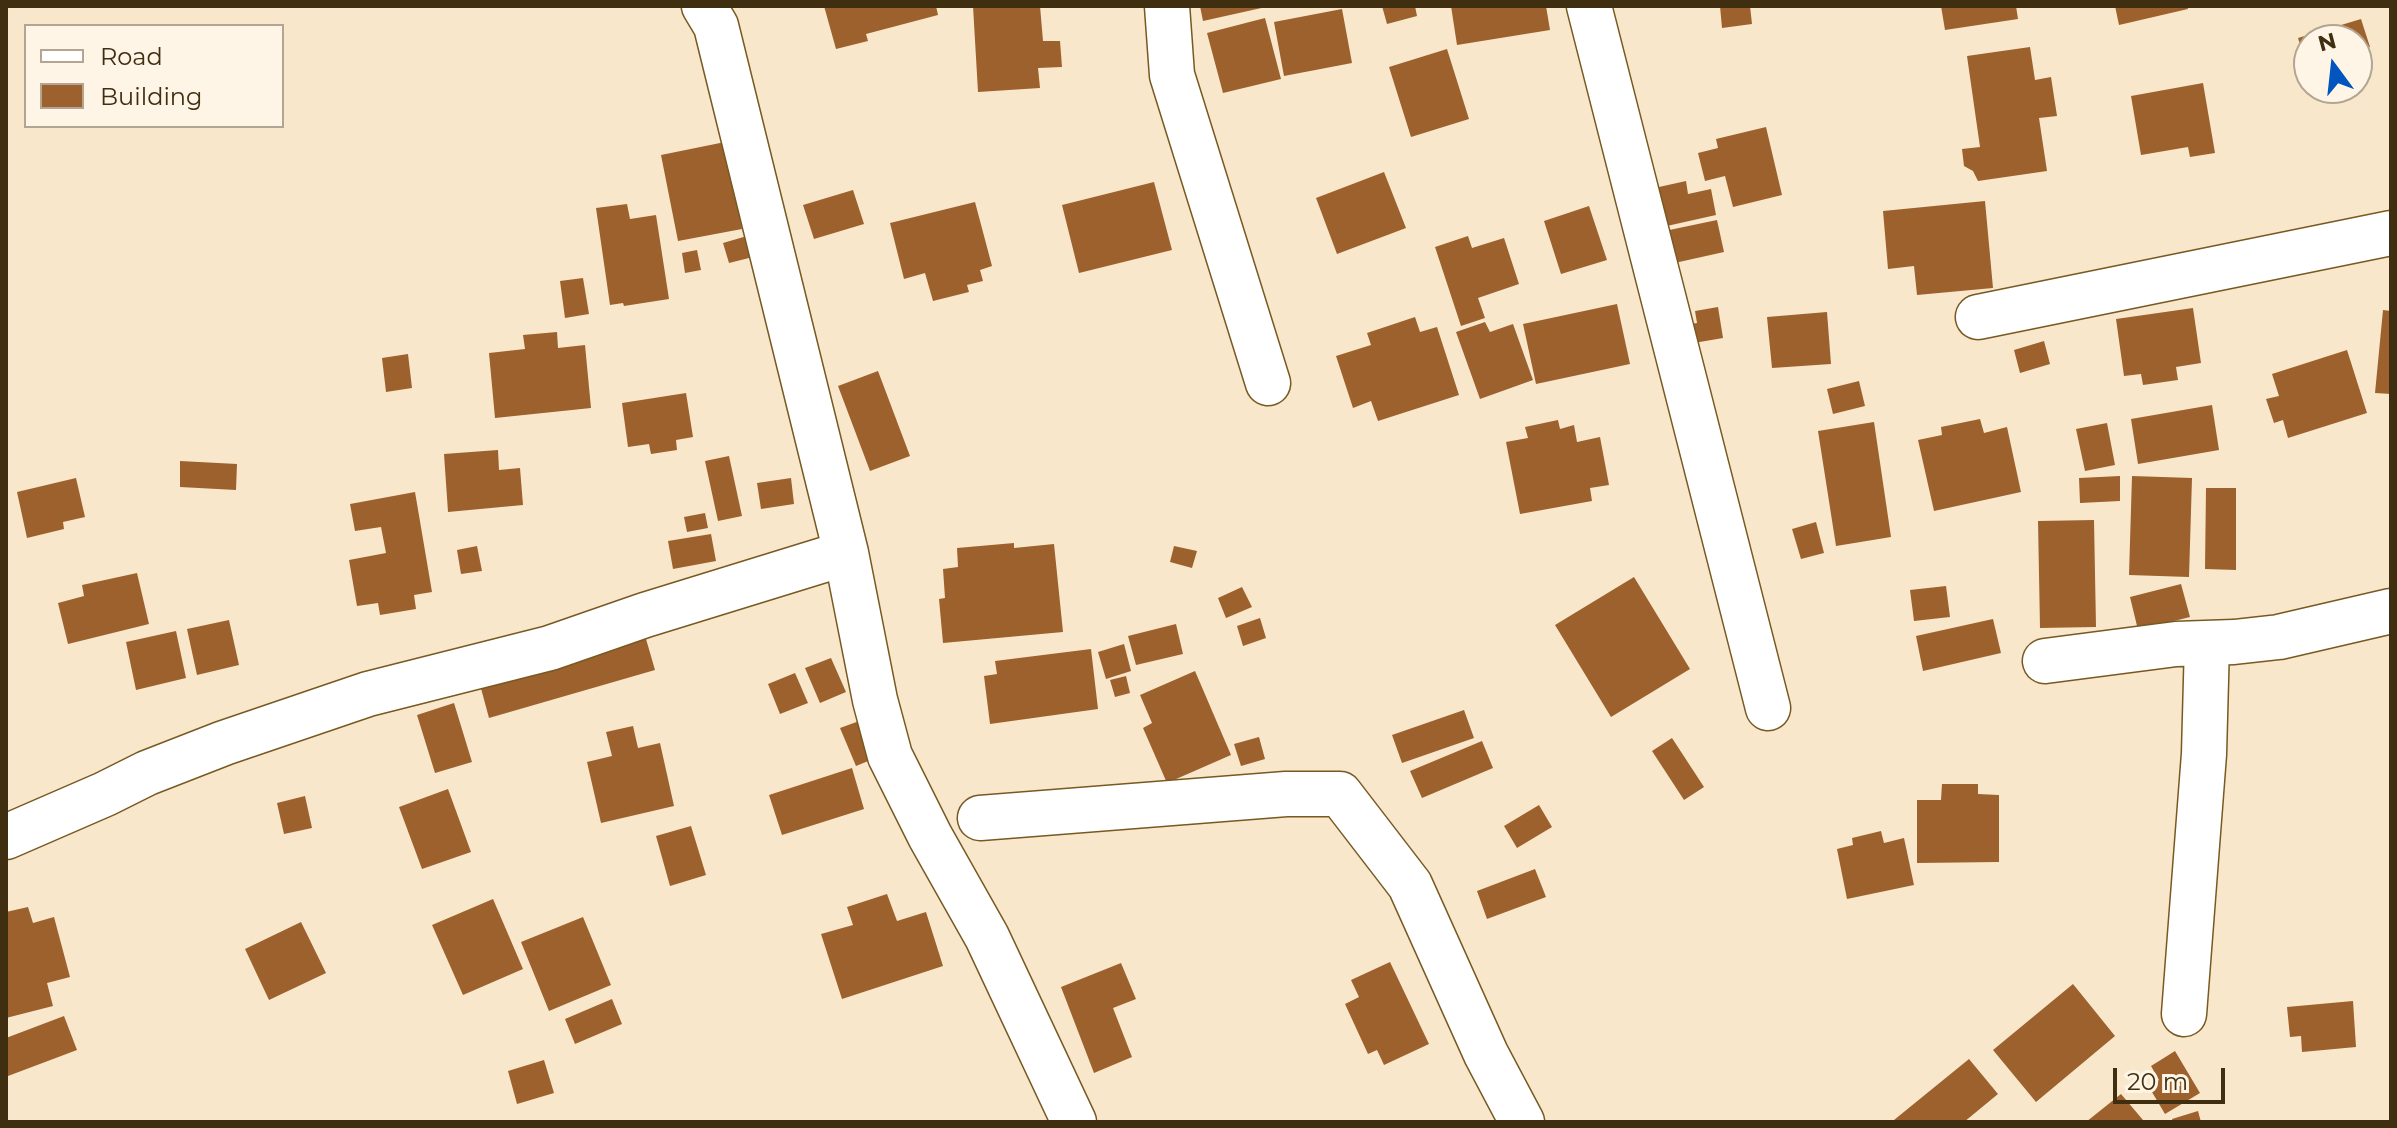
<!DOCTYPE html>
<html>
<head>
<meta charset="utf-8">
<style>
	body { margin:0 }
	#map { position:relative; width:2397px; height:1128px; overflow:hidden; background:#f9e7cb; font-family:Montserrat,sans-serif }
	canvas { display:block }
	.frame { position:absolute; inset:0; border:8px solid #402e10; pointer-events:none }
	.legend { position:absolute; left:24px; top:24px; width:260px; height:104px; box-sizing:border-box; background:#fef5e7; border:2px solid #b2a591; margin:0; padding:10px 14px; list-style:none; font-size:24px; color:#402e10 }
	.legend li { display:flex; align-items:center; gap:16px; height:40px }
	.legend b { width:40px; border:2px solid #b2a591 }
	.north { position:absolute; left:2293px; top:24px; width:80px; height:80px; box-sizing:border-box; background:#fef5e7; border:2px solid #b2a591; border-radius:50%; rotate:345deg; font-size:22px; font-weight:700; line-height:32px; text-align:center; color:#402e10 }
	.north::after { content:''; display:block; margin:auto; width:28px; height:36px; background:#0255bf; clip-path:polygon(50% 0,100% 100%,50% 72%,0 100%) }
	.scale { position:absolute; left:2113px; top:1068px; width:112px; height:36px; box-sizing:border-box; border:4px solid #402e10; border-top:0; padding-left:10px; font-size:24px; line-height:28px; white-space:nowrap; color:#402e10; -webkit-text-stroke:6px #fef5e7; paint-order:stroke }
</style>
</head>
<body>
<div id="map">
<canvas width="2397" height="1128"></canvas>
<div class="frame"></div>
<ul class="legend">
<li><b style="height:10px;background:#fff"></b>Road</li>
<li><b style="height:22px;background:#9d612d"></b>Building</li>
</ul>
<div class="north">N</div>
<div class="scale">20 m</div>
</div>
<script>
const g = document.querySelector('canvas').getContext('2d');
g.lineJoin = 'round';
function paint(path, color) { g.fillStyle = color; g.fill(path, 'evenodd'); }
const shape = rows => new Path2D(rows.map(r => 'M' + r).join(''));
function trace(path, color, width, dash) { g.strokeStyle = color; g.lineWidth = width; g.lineCap = dash ? 'butt' : 'round'; g.setLineDash(dash || []); g.stroke(path); }
paint(shape([
	[824,6,936,6,938,15,866,34,868,41,836,49],
	[973,6,1040,6,1043,41,1060,41,1062,67,1038,68,1040,88,978,92],
	[1200,6,1266,6,1266,7,1203,21],
	[1382,6,1415,6,1417,16,1387,24],
	[1451,6,1546,6,1550,30,1457,45],
	[1720,6,1750,6,1752,24,1722,28],
	[1941,6,2016,6,2018,19,1945,30],
	[2115,6,2187,6,2188,9,2119,25],
	[1342,9,1352,63,1284,76,1274,22],
	[1265,18,1281,79,1223,93,1207,33],
	[2361,19,2370,47,2357,52,2357,40,2309,40,2308,70,2298,38],
	[2030,47,2035,80,2051,77,2057,116,2039,118,2047,171,1978,181,1973,171,1964,166,1962,149,1980,147,1967,56],
	[1447,49,1469,119,1411,137,1389,67],
	[2203,83,2215,153,2190,157,2188,147,2141,155,2131,96],
	[1766,127,1782,195,1733,207,1725,176,1705,181,1698,153,1718,148,1716,139],
	[725,142,742,229,678,241,661,155],
	[1384,172,1406,228,1337,254,1316,198],
	[1686,181,1688,194,1711,189,1716,215,1649,230,1641,191],
	[1154,182,1172,250,1079,273,1062,205],
	[853,190,864,224,814,239,803,205],
	[1985,201,1993,288,1917,295,1914,266,1888,269,1883,211],
	[975,202,992,266,980,270,983,281,967,285,969,292,933,301,925,273,904,279,890,223],
	[627,204,630,219,656,215,669,299,624,306,623,303,610,305,596,208],
	[1589,206,1607,260,1561,274,1544,221],
	[1717,220,1724,252,1661,266,1655,233],
	[747,236,753,257,729,263,723,243],
	[1468,236,1472,248,1504,238,1519,284,1478,298,1485,318,1461,326,1435,247],
	[697,250,701,270,685,273,682,253],
	[583,278,589,314,565,318,560,281],
	[1617,304,1630,364,1536,384,1523,324],
	[1718,307,1723,338,1688,344,1686,325,1697,323,1695,311],
	[2193,308,2201,363,2176,367,2178,380,2143,385,2141,374,2124,376,2116,319],
	[2383,310,2391,311,2391,394,2375,393],
	[1827,312,1831,364,1772,368,1767,317],
	[1415,317,1420,332,1437,327,1459,395,1378,421,1371,401,1353,408,1336,356,1371,345,1367,333],
	[1485,322,1490,332,1513,324,1533,380,1480,399,1456,332],
	[557,332,558,348,585,345,591,408,495,418,489,353,525,349,523,335],
	[2044,341,2050,364,2020,373,2014,350],
	[2347,350,2367,413,2288,438,2283,420,2274,423,2266,399,2279,396,2272,374],
	[408,354,412,388,386,392,382,358],
	[878,371,910,456,870,471,838,386],
	[1859,381,1865,406,1833,414,1827,389],
	[686,393,693,437,676,440,677,450,651,454,649,444,628,447,622,403],
	[2212,405,2219,450,2138,464,2131,419],
	[1980,419,1984,433,2007,427,2021,492,1934,511,1918,440,1942,435,1941,427],
	[1558,420,1560,429,1574,425,1577,442,1600,437,1609,485,1590,488,1592,501,1520,514,1506,442,1528,438,1525,427],
	[1874,422,1891,537,1836,546,1818,431],
	[2107,423,2115,465,2085,471,2076,429],
	[498,450,499,470,520,468,523,505,448,512,444,454],
	[729,456,742,516,718,521,705,461],
	[180,461,237,464,236,490,180,487],
	[2120,476,2120,501,2080,503,2079,478],
	[2132,476,2192,478,2189,577,2129,575],
	[76,478,85,517,63,522,64,529,27,538,17,492],
	[791,478,794,504,761,509,757,483],
	[2206,488,2236,488,2236,570,2205,569],
	[415,492,432,592,414,595,416,609,380,615,378,603,357,606,349,560,386,553,381,527,355,531,350,504],
	[705,513,708,528,687,532,684,517],
	[2094,520,2096,627,2040,628,2038,521],
	[1816,522,1824,553,1801,559,1792,529],
	[711,534,716,561,673,569,668,541],
	[1014,543,1014,548,1054,544,1063,632,943,643,939,599,945,598,943,569,958,567,957,548],
	[477,546,482,571,461,574,457,550],
	[1174,546,1197,551,1192,568,1170,562],
	[137,573,149,624,68,644,58,603,84,596,82,585],
	[1634,577,1690,669,1611,717,1555,625],
	[2181,584,2190,617,2138,630,2130,597],
	[1946,586,1950,617,1914,621,1910,590],
	[1242,587,1252,607,1226,618,1218,598],
	[1260,618,1266,638,1243,646,1237,626],
	[1993,619,2001,653,1923,671,1916,636],
	[229,620,239,665,197,675,187,629],
	[1176,624,1183,654,1136,665,1128,636],
	[176,631,186,678,136,690,126,642],
	[644,632,655,670,489,718,479,681],
	[1124,644,1131,671,1106,679,1098,652],
	[1091,649,1098,709,990,724,984,676,997,674,995,661],
	[831,658,846,692,820,703,805,668],
	[1195,671,1231,755,1167,783,1143,728,1152,723,1140,695],
	[795,673,808,703,780,714,768,684],
	[1126,676,1130,693,1115,697,1110,680],
	[454,703,472,762,435,773,417,715],
	[1464,710,1474,738,1402,763,1392,735],
	[862,720,878,757,856,766,840,728],
	[633,726,638,748,660,743,674,806,601,823,587,762,612,756,606,732],
	[1259,737,1265,759,1241,766,1234,744],
	[1672,738,1704,787,1684,800,1652,751],
	[1482,741,1493,768,1422,798,1410,771],
	[852,768,864,809,782,835,769,795],
	[1942,784,1978,784,1978,794,1999,795,1999,862,1917,863,1917,800,1941,800],
	[448,789,471,852,422,869,399,807],
	[305,796,312,828,284,834,277,803],
	[1539,805,1552,827,1517,848,1504,826],
	[691,826,706,875,670,886,656,836],
	[1881,831,1884,843,1904,838,1914,885,1847,899,1837,849,1853,845,1852,838],
	[1535,869,1546,897,1487,919,1477,891],
	[887,894,897,921,926,912,943,966,842,999,821,934,853,925,847,907],
	[493,899,523,969,463,995,432,925],
	[28,907,33,923,54,917,70,977,47,983,53,1006,6,1018,6,912],
	[583,917,611,985,549,1011,521,942],
	[301,922,326,973,269,1000,245,949],
	[1390,962,1429,1044,1384,1065,1377,1050,1368,1054,1345,1004,1359,997,1351,980],
	[1121,963,1136,999,1113,1008,1132,1057,1094,1073,1061,987],
	[2073,984,2115,1036,2036,1102,1993,1050],
	[612,999,622,1024,575,1044,565,1019],
	[2353,1001,2356,1047,2302,1052,2301,1036,2290,1037,2287,1007],
	[64,1016,77,1050,8,1076,6,1070,6,1038],
	[2175,1051,2200,1093,2165,1114,2149,1087,2159,1080,2151,1066],
	[1969,1059,1998,1094,1964,1122,1896,1122,1894,1120],
	[544,1060,554,1093,517,1104,508,1071],
	[2121,1094,2143,1120,2140,1122,2086,1122],
	[2198,1111,2201,1122,2173,1122,2172,1119]
]), '#9d612d');
const minor = shape([
	[704,6,716,26,846,553,875,700,890,756,930,836,987,937,1074,1122],
	[1167,6,1172,75,1268,383],
	[1589,6,1768,708],
	[1978,317,2391,233],
	[2045,661,2176,644,2234,642,2279,637,2391,611],
	[980,818,1286,794,1340,794,1410,885,1486,1054,1522,1122],
	[6,837,105,794,147,773,224,743,368,694,550,648,645,615,846,553],
	[2184,1014,2204,754,2207,643]
]);
trace(minor, '#785922', 47);
trace(minor, '#fff', 44);
</script>
</body>
</html>
